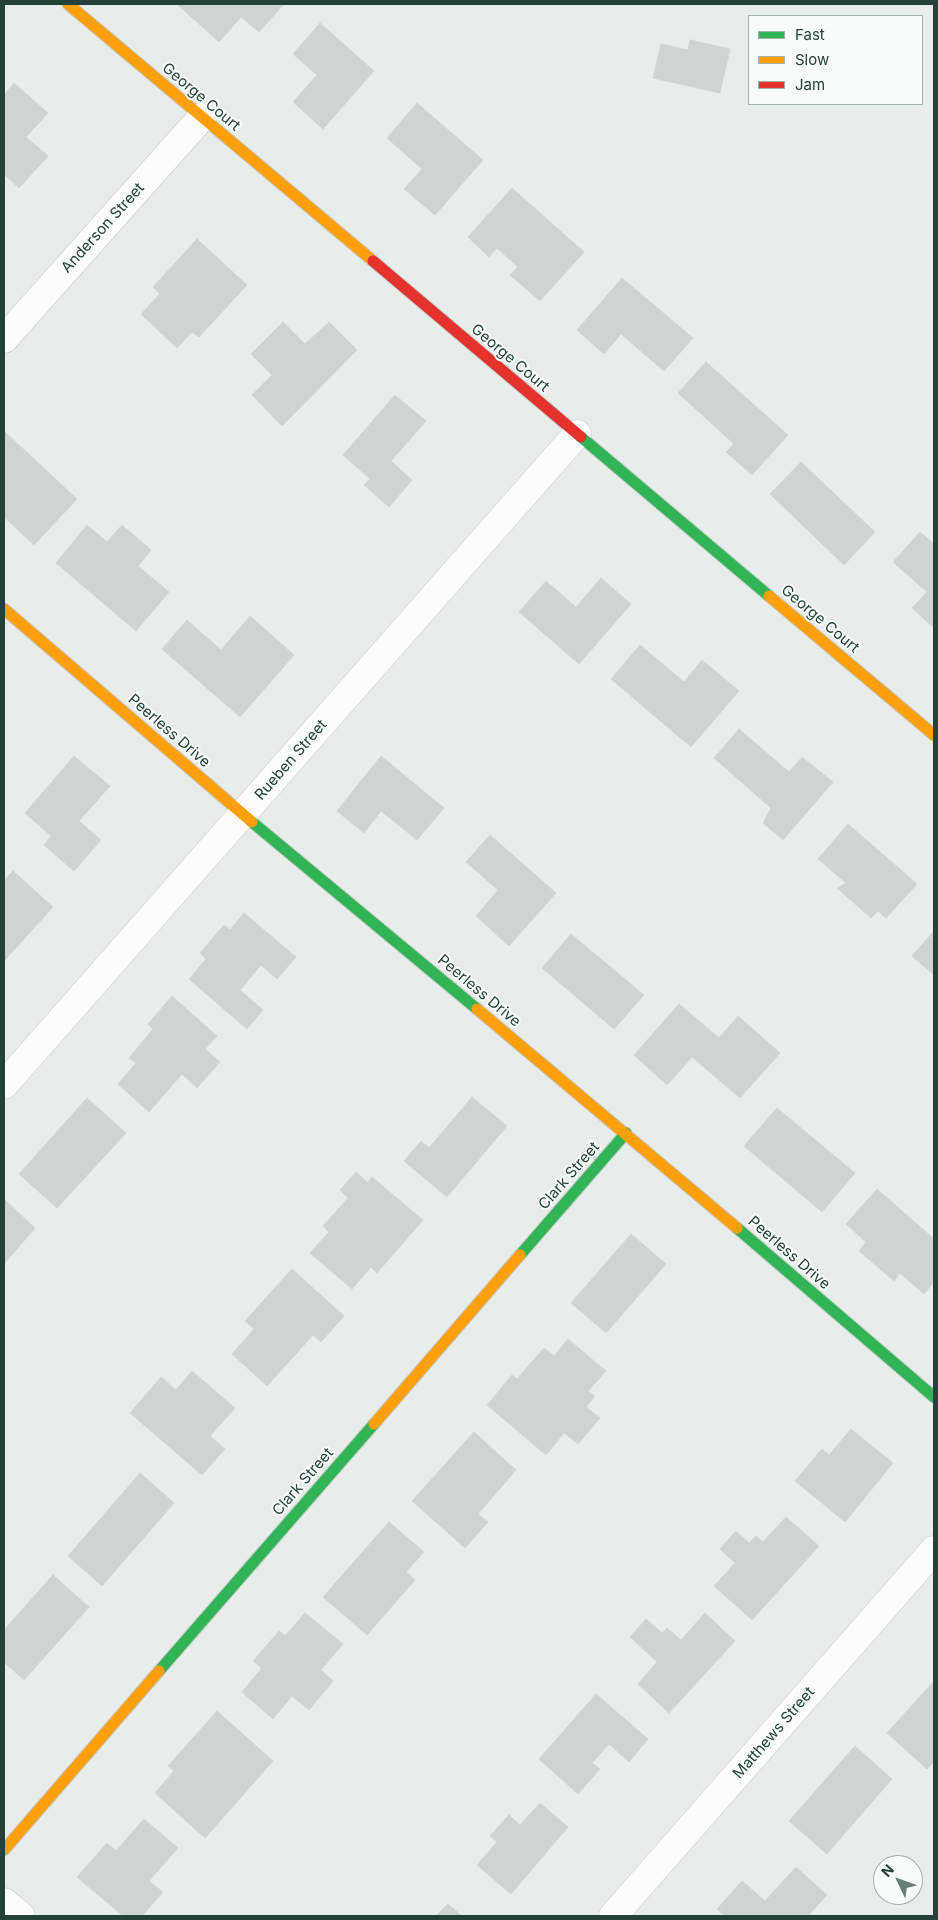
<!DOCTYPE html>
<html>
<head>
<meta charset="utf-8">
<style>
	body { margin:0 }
	#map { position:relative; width:938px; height:1920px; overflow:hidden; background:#e8edeb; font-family:Inter,sans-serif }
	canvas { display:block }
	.frame { position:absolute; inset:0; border:5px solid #24423a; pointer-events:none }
	.legend { position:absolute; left:748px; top:15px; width:175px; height:90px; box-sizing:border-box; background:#f7fbf9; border:1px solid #a3b1ad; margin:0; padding:6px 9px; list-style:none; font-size:15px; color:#24423a }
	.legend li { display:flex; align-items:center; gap:10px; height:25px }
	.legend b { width:25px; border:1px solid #a3b1ad }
	.north { position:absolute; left:873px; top:1855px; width:50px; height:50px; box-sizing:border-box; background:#f7fbf9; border:1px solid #a3b1ad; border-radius:50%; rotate:312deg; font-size:14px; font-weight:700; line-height:20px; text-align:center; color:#24423a }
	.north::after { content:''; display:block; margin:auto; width:18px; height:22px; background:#697e78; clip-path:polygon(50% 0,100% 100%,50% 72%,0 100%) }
</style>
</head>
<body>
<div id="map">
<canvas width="938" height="1920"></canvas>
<div class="frame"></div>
<ul class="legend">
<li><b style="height:6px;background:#30b455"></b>Fast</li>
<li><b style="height:6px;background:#ff9f0a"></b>Slow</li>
<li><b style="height:6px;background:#e5322d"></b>Jam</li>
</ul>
<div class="north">N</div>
</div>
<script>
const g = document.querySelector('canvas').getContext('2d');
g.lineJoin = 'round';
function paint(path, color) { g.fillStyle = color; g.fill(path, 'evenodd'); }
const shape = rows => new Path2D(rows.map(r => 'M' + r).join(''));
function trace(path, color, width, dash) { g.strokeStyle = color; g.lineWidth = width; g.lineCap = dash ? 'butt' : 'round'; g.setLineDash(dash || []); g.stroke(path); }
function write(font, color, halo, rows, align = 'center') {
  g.font = font + ' Inter,sans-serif'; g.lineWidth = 4; g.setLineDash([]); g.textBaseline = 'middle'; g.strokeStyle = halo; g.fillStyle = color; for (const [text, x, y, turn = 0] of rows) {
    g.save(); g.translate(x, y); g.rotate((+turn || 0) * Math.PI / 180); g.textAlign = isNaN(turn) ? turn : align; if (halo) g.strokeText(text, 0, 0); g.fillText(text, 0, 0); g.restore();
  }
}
const building = shape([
	[179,4,284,4,259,32,241,17,219,42,178,5,179,4],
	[320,23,374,71,323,129,293,102,317,75,293,54,320,23],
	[690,40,730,49,720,93,653,78,661,44,688,50,690,40],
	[14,83,48,113,26,137,48,156,19,188,4,174,4,95,14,83],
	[417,103,483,160,435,215,404,189,422,169,387,138,417,103],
	[512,188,584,252,540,301,510,275,518,267,497,248,489,257,468,237,512,188],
	[197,239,247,285,199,337,192,332,177,348,141,314,160,294,153,287,197,239],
	[622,278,693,338,664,371,621,334,604,354,577,330,622,278],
	[283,322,305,344,329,322,357,350,282,426,252,395,272,375,251,354,283,322],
	[706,362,788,435,752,475,726,452,734,444,678,393,706,362],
	[395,395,426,421,391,461,412,480,389,507,364,485,370,479,343,455,395,395],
	[4,431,77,499,34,545,4,517,4,431],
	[801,462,875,532,844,565,770,494,801,462],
	[87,525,107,542,122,525,151,550,138,566,169,592,136,631,56,563,87,525],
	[920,532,934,544,934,628,912,608,927,592,893,562,920,532],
	[601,578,631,604,579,664,519,612,546,581,576,607,601,578],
	[250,616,294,655,240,717,162,649,187,620,221,650,250,616],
	[640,645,684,682,702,660,739,691,691,747,611,679,640,645],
	[739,729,789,772,802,757,833,782,783,840,763,823,771,808,714,758,739,729],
	[74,756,110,786,79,821,101,840,74,871,44,845,51,836,25,813,74,756],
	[381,756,444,808,417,840,381,811,364,833,337,811,381,756],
	[848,824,917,884,886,918,878,911,871,918,837,888,846,883,818,859,848,824],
	[490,835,556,893,509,946,476,916,498,890,466,862,490,835],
	[13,871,53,907,4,961,4,881,13,871],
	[244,913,296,957,277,979,261,965,240,990,263,1010,247,1029,189,979,206,959,200,953,224,925,230,930,244,913],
	[934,931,934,975,912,956,934,931],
	[571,934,644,995,614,1029,542,968,571,934],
	[172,996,217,1036,205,1049,220,1062,197,1088,182,1074,149,1112,118,1084,136,1063,129,1058,153,1029,148,1024,172,996],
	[679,1004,719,1038,738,1016,780,1053,740,1098,692,1057,667,1085,634,1055,679,1004],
	[472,1097,507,1126,447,1197,404,1161,421,1141,429,1148,472,1097],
	[87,1098,126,1133,57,1208,19,1174,87,1098],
	[777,1108,855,1173,822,1212,744,1146,777,1108],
	[356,1172,368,1183,372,1177,423,1220,377,1273,371,1267,352,1289,310,1253,329,1232,323,1226,348,1198,340,1190,356,1172],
	[877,1189,934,1239,934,1282,924,1294,900,1273,894,1281,859,1251,866,1242,846,1224,877,1189],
	[4,1199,35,1228,4,1264,4,1199],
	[631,1234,666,1264,606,1333,571,1303,631,1234],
	[292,1269,344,1316,321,1342,313,1335,267,1386,232,1354,254,1329,245,1321,292,1269],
	[568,1339,606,1371,588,1391,595,1396,586,1407,600,1418,578,1444,564,1433,546,1455,487,1405,512,1375,517,1379,544,1348,554,1356,568,1339],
	[192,1371,235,1408,210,1436,225,1449,202,1475,130,1413,161,1377,176,1390,192,1371],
	[851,1429,893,1463,845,1522,795,1481,822,1449,829,1455,851,1429],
	[474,1432,516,1470,478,1514,488,1522,465,1548,412,1501,474,1432],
	[140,1473,174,1503,102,1586,68,1556,140,1473],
	[786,1517,819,1546,752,1620,714,1586,735,1563,720,1549,736,1531,749,1543,756,1536,763,1542,786,1517],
	[389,1522,424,1552,406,1572,415,1580,367,1635,323,1597,389,1522],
	[53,1575,89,1607,24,1680,4,1662,4,1630,53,1575],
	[305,1613,343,1644,321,1670,333,1681,309,1710,292,1696,273,1719,242,1692,262,1668,253,1661,279,1631,285,1636,305,1613],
	[705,1613,735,1641,669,1713,638,1684,657,1662,630,1637,646,1619,662,1633,667,1628,681,1640,705,1613],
	[934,1681,934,1762,927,1769,887,1733,934,1681],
	[596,1694,648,1739,629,1762,609,1744,592,1763,600,1769,578,1794,539,1759,596,1694],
	[217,1711,273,1761,205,1838,155,1793,174,1771,168,1766,217,1711],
	[855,1746,892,1779,827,1854,789,1821,855,1746],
	[540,1803,568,1827,511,1894,477,1865,497,1842,490,1836,509,1815,520,1825,540,1803],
	[144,1819,178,1848,149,1881,163,1892,142,1916,123,1916,77,1877,107,1843,116,1851,144,1819],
	[796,1867,827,1895,808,1916,725,1916,717,1909,742,1881,765,1901,796,1867],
	[448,1904,462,1916,436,1916,448,1904]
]);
paint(building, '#cfd4d2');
trace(building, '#d1d6d4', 1);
const street = shape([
	[4,339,202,117],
	[4,1085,577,434],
	[4,1902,21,1916],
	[613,1916,934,1550]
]);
const fast = shape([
	[581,437,769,596],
	[252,822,477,1009],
	[737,1228,934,1397],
	[520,1255,626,1133],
	[159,1671,374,1424]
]);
const slow = shape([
	[68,4,373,261],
	[769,596,934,735],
	[4,609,252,822],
	[477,1009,737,1228],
	[374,1424,520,1255],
	[4,1850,159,1671]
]);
const jam = shape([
	[373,261,581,437]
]);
trace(street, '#c5cac8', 29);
trace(fast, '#c3cbc8', 13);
trace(slow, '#c3cbc8', 13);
trace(jam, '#c3cbc8', 13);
trace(street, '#fcfcfc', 28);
trace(fast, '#30b455', 11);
trace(slow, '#ff9f0a', 11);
trace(jam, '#e5322d', 11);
write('15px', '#24423a', '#f7fbf9', [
	["George Court",201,97,40],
	["Anderson Street",103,228,-48],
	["George Court",510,358,40],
	["George Court",820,619,40],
	["Peerless Drive",169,731,41],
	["Rueben Street",291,760,-49],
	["Peerless Drive",479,991,40],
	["Clark Street",569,1176,-49],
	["Peerless Drive",789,1253,41],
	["Clark Street",303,1482,-49],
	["Matthews Street",774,1733,-49]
]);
</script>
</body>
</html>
